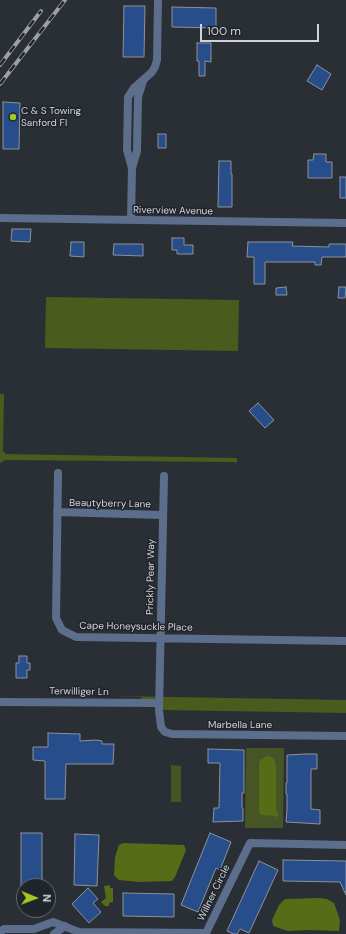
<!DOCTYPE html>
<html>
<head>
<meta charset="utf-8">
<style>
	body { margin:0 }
	#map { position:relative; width:346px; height:934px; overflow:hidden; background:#2a2e35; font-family:"DM Sans",sans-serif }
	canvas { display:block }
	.north { position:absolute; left:16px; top:878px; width:40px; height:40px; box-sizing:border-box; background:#20242b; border:1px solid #666a70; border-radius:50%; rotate:91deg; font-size:11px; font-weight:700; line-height:16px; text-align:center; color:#d0d3d8 }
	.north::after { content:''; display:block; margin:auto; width:14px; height:18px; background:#a3c926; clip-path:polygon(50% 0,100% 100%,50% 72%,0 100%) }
	.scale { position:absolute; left:200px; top:24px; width:119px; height:18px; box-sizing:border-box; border:2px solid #d0d3d8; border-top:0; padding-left:5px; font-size:12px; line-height:14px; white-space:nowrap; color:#d0d3d8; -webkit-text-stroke:3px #20242b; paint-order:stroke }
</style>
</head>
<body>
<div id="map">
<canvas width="346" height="934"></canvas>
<div class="north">N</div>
<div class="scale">100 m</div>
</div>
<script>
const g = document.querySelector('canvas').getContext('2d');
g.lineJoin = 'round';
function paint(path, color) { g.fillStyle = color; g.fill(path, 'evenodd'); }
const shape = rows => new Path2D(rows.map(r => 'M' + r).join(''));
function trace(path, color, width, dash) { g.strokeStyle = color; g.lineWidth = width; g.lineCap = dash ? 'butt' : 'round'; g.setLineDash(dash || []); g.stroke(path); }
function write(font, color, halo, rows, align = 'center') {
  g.font = font + ' "DM Sans",sans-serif'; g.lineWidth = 3; g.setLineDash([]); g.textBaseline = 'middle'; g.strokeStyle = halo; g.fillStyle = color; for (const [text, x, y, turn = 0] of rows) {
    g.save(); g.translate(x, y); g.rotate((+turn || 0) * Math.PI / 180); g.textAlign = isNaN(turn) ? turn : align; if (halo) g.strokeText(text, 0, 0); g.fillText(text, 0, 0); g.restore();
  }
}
paint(shape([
	[246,748,284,748,283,828,245,828],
	[171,765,181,766,181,802,171,802]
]), '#475526');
paint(shape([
	[46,297,239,300,238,351,45,348],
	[0,394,4,394,3,451,6,454,237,458,237,463,234,462,5,460,0,463],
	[113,696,346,700,346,713,163,710,163,699,141,699,141,697]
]), '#4b5b1d');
paint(shape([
	[268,756,274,758,276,767,276,809,278,815,277,818,275,816,261,815,259,813,259,764,260,760],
	[123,843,184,845,186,850,175,877,172,881,138,882,119,880,114,875,115,857,119,845],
	[110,885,110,888,113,888,113,902,109,903,109,906,105,906,101,902,106,898,104,886],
	[319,898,327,899,334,903,340,920,339,931,308,930,288,931,273,926,272,920,279,905,285,899]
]), '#576c17');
const building = shape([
	[124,6,145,6,144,57,123,57,124,6],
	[172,7,216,8,216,28,172,27,172,7],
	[197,43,211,43,211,62,205,61,205,76,199,76,199,61,197,61,197,43],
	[317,65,331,74,322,90,307,81,317,65],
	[3,102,20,103,19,149,3,149,3,102],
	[158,134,166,134,166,148,158,148,158,134],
	[314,154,326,154,326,162,332,162,332,178,308,178,308,160,313,160,314,154],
	[219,161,231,161,231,174,232,174,232,207,218,207,219,161],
	[340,177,346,177,346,198,340,198,340,177],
	[12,229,31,229,30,242,11,241,12,229],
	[172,238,184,238,184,245,193,245,193,254,177,254,177,250,172,250,172,238],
	[71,242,84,242,84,257,70,256,71,242],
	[248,242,293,242,292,246,329,247,329,244,346,244,346,257,322,257,321,265,315,265,315,262,265,262,265,284,254,284,254,257,247,257,248,242],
	[114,244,143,244,143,256,113,255,114,244],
	[286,287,287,295,276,295,276,288,286,287],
	[339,287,346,287,345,298,338,298,339,287],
	[258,403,274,420,265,428,249,411,258,403],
	[19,656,27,656,27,663,30,663,30,670,27,670,27,678,16,678,16,663,19,663,19,656],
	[48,733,80,734,80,741,96,740,102,741,102,744,114,744,113,764,66,764,65,799,45,799,45,761,33,760,33,747,48,747,48,733],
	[208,749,244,750,244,793,242,793,242,808,243,808,243,821,213,822,214,808,219,808,220,763,208,763,208,749],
	[306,754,317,754,317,769,311,769,311,809,320,810,320,824,286,822,287,809,287,794,286,794,286,783,287,783,287,755,306,754],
	[21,833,42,833,42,886,21,886,21,833],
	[210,833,231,842,220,870,216,868,198,912,181,905,210,833],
	[75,834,99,835,97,886,74,885,75,834],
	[283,860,346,861,346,895,340,882,283,881,283,860],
	[259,861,278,870,249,933,240,929,237,934,234,934,227,931,259,861],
	[88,888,98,899,93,903,101,912,89,923,72,904,88,888],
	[123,893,174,894,174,917,123,916,123,893]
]);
paint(building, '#274e8b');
trace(building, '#8c929a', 1);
trace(shape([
	[132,168,127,150,128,97,134,88,152,72,155,67,157,60,158,0],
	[0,218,346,223],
	[131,220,132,168,137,151,138,97,143,81],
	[58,473,56,618,62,630,76,637,346,641],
	[164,476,159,710,161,727,165,732,172,734,346,736],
	[57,512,162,515],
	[0,702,159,703],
	[0,932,4,929,34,929,53,922,79,932,206,933,250,843,346,845],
	[54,934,65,926]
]), '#5c6e8b', 8);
const rail = shape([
	[0,65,41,11],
	[0,84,65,0]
]);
trace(rail, '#9da1a6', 4);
trace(rail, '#20242b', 2.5, [8]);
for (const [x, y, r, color] of [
	[13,117,4,"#a3c926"]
]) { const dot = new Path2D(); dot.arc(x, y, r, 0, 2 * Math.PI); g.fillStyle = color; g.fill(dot); trace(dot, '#20242b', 1.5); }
write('10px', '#d0d3d8', '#20242b', [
	["C & S Towing",21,111],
	["Sanford Fl",21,123]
], 'left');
write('10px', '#d0d3d8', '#20242b', [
	["Riverview Avenue",173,211,1],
	["Beautyberry Lane",110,504,1],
	["Prickly Pear Way",151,577,-89],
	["Cape Honeysuckle Place",136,627,1],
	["Terwilliger Ln",79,692,1],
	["Marbella Lane",240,725],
	["Willner Circle",214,893,-64]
]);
</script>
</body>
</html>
